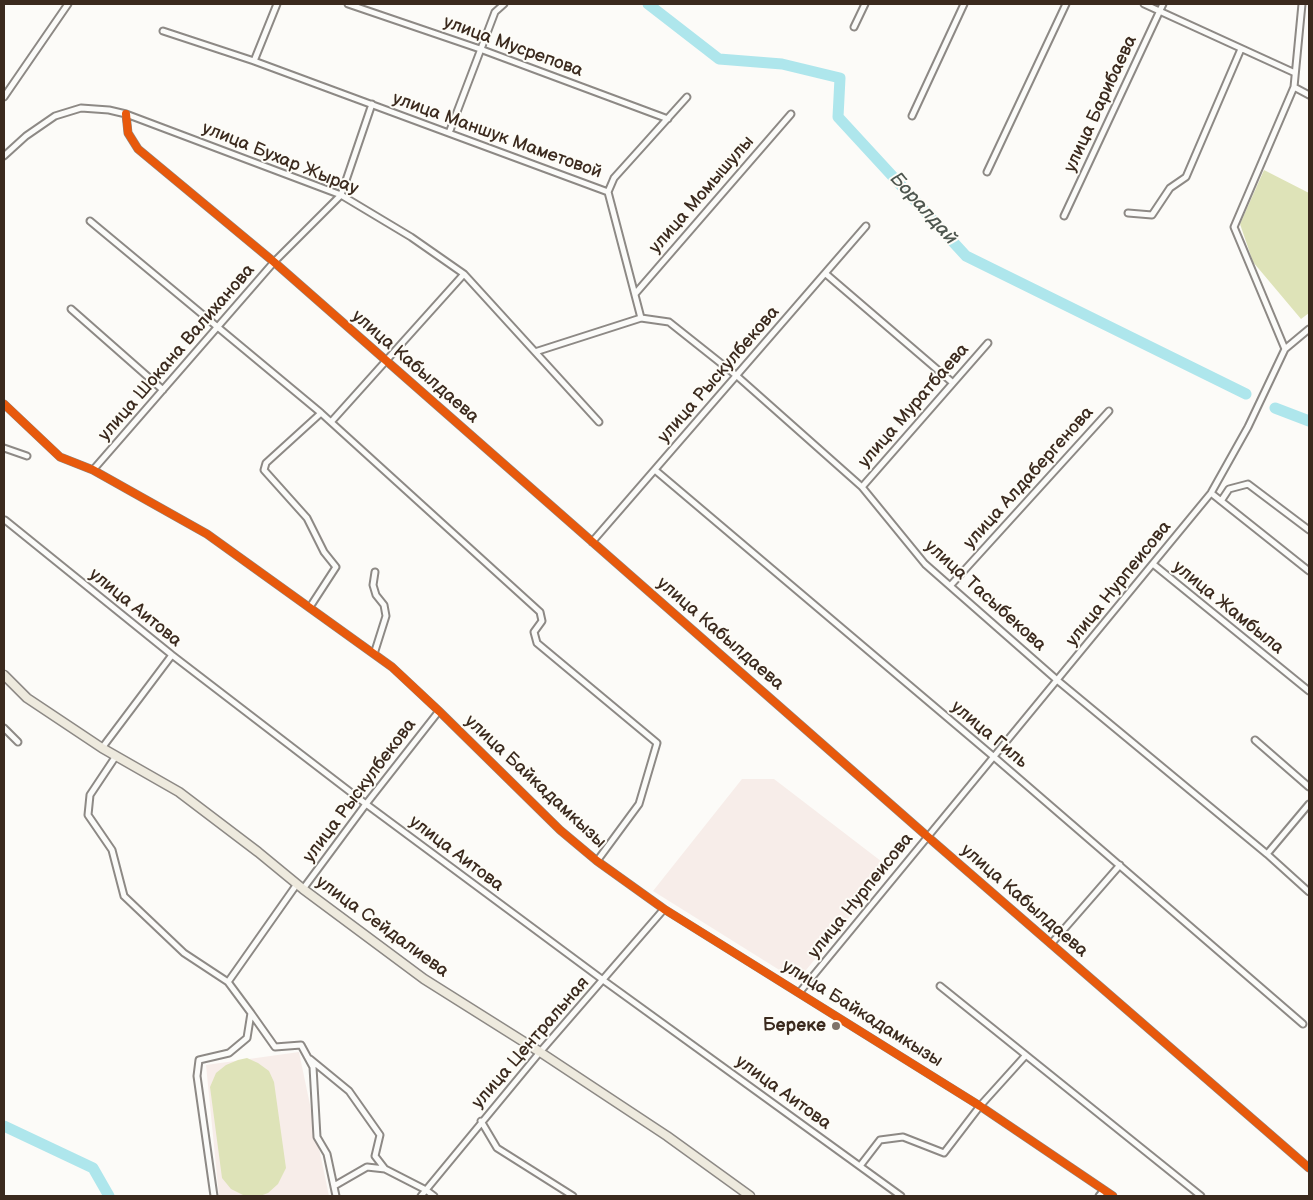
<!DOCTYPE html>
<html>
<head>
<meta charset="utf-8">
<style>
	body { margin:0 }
	#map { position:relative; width:1313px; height:1200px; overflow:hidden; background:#fcfbf8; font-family:"Balsamiq Sans",sans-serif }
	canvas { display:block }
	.frame { position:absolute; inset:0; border:5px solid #3b2a1e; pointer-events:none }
</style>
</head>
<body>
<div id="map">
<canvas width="1313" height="1200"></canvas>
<div class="frame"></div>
</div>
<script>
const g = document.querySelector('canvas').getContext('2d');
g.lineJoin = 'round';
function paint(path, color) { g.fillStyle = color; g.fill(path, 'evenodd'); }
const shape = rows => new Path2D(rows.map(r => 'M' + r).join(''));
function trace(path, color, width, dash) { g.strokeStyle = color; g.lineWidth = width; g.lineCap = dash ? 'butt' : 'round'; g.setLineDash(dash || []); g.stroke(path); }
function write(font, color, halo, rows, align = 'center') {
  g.font = font + ' "Balsamiq Sans",sans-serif'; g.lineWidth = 4; g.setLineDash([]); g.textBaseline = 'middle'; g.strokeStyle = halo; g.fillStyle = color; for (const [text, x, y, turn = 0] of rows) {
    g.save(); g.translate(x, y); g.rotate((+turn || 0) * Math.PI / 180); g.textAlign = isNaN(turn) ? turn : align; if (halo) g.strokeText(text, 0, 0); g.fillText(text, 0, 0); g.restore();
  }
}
paint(shape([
	[742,779,774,779,890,868,797,981,653,891],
	[299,1052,329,1196,219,1196,206,1065]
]), '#f7ede9');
paint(shape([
	[1264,170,1309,193,1309,313,1301,319,1253,262,1240,224],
	[247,1058,258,1063,269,1071,274,1082,286,1168,278,1184,268,1193,260,1196,243,1195,231,1189,222,1178,210,1087,216,1073,226,1065,238,1060]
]), '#dee3b8');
trace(shape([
	[648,4,719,59,782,64,840,78,838,117,966,256,1246,394],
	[1275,408,1309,421],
	[4,1126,93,1168,109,1196]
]), '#aee6ec', 11);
const street = shape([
	[348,4,480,49,668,119],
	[1144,4,1295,73],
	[854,27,865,4],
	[163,31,254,61,608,192],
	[254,61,277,4],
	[1294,87,1309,95],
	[4,97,68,4],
	[126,114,128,133,138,149,274,262,928,837,1309,1168],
	[912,116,964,4],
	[449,133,495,12,504,4],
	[4,156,26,136,55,116,81,108,109,110,126,114,341,195,411,237,464,274,599,422],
	[987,172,1066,4],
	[608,192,641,318],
	[608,192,614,178,687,97],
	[1128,213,1152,215,1170,188,1186,177,1241,49],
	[1064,216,1163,4],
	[90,221,321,413,540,612,542,621,534,632,537,643,657,743,639,804,597,861],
	[826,274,953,383],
	[635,294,791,114],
	[71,309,163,390],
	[1285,349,1234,227,1294,87,1302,4],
	[535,352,641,318,669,322,737,376,862,487,925,564,1057,680,1267,854,1309,892],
	[4,404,60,457,93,470,207,534,392,667,439,711,560,830,597,861,664,909,980,1106,1113,1196],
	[331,422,464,274],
	[4,448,27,456],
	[93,470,274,262,341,195,372,104],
	[655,470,994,757,1303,1024],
	[862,487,988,343],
	[1211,493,1309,571],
	[1221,501,1229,489,1248,484,1309,530],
	[5,520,172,655,366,804,603,980,901,1196],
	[592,542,866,226],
	[1153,564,1309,691],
	[950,586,1109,411],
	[310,607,336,567,324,552,307,518,264,470,266,463,321,413],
	[374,654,386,616,384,605,376,595,373,585,375,572],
	[4,728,18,742],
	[1255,740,1309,787],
	[102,748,172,655],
	[116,756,90,795,88,815,112,850,124,896,184,953,228,982,251,1013,247,1038,229,1053,199,1060,197,1076,214,1196],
	[1267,854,1309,804],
	[303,889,366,804,439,711],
	[1051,944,1120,865],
	[228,982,297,884],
	[940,986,1201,1196],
	[799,993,1211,493,1248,427,1285,349,1309,329],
	[251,1013,275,1047,301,1045,313,1067,317,1137,327,1154,336,1196],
	[310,1059,349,1091,380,1135,375,1156,385,1169],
	[481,1121,497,1148,573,1196],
	[860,1166,880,1140,903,1137,944,1153,980,1106,1026,1055],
	[334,1186,367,1167,385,1169,426,1190,434,1196],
	[421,1196,540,1052,664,909],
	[1099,1196,1104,1190]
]);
const primary = shape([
	[4,675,27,698,102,748,179,792,258,852,303,889,424,979,540,1052,667,1136,750,1196]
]);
trace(street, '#8d8985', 9);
trace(primary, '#8d8985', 11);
trace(street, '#fbfbf9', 5);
trace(primary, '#eeeade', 8);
trace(shape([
	[126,114,128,133,138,149,274,262,928,837,1309,1168],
	[4,404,60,457,93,470,207,534,392,667,439,711,560,830,597,861,664,909,980,1106,1113,1196]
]), '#e8590c', 8);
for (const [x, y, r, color] of [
	[836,1026,5,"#7f736a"]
]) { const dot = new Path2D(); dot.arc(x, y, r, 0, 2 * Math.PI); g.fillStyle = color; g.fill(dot); trace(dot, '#fdfcf7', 2); }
write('18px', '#3b2a1e', '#fdfcf7', [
	["улица Мусрепова",513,47,20],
	["улица Барибаева",1101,104,-65],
	["улица Маншук Маметовой",497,136,20],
	["улица Бухар Жырау",280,159,22],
	["улица Момышулы",702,195,-49],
	["улица Шокана Валиханова",177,353,-49],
	["улица Кабылдаева",415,367,41],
	["улица Рыскулбекова",719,375,-49],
	["улица Муратбаева",914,406,-49],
	["улица Алдабергенова",1029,478,-48],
	["улица Нурпеисова",1119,584,-51],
	["улица Тасыбекова",985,596,42],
	["улица Аитова",135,608,39],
	["улица Жамбыла",1228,608,39],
	["улица Кабылдаева",720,634,41],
	["улица Гиль",989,735,40],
	["улица Байкадамкызы",535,782,43],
	["улица Рыскулбекова",360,791,-53],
	["улица Аитова",456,854,37],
	["улица Нурпеисова",861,896,-51],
	["улица Кабылдаева",1024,901,41],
	["улица Сейдалиева",382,927,36],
	["улица Байкадамкызы",862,1014,32],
	["улица Центральная",531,1043,-49],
	["улица Аитова",783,1093,36]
]);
write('bold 18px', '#3b2a1e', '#fdfcf7', [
	["Береке",826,1026]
], 'right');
write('italic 19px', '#4f5750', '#fdfcf7', [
	["Боралдай",923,209,48]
]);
</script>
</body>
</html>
